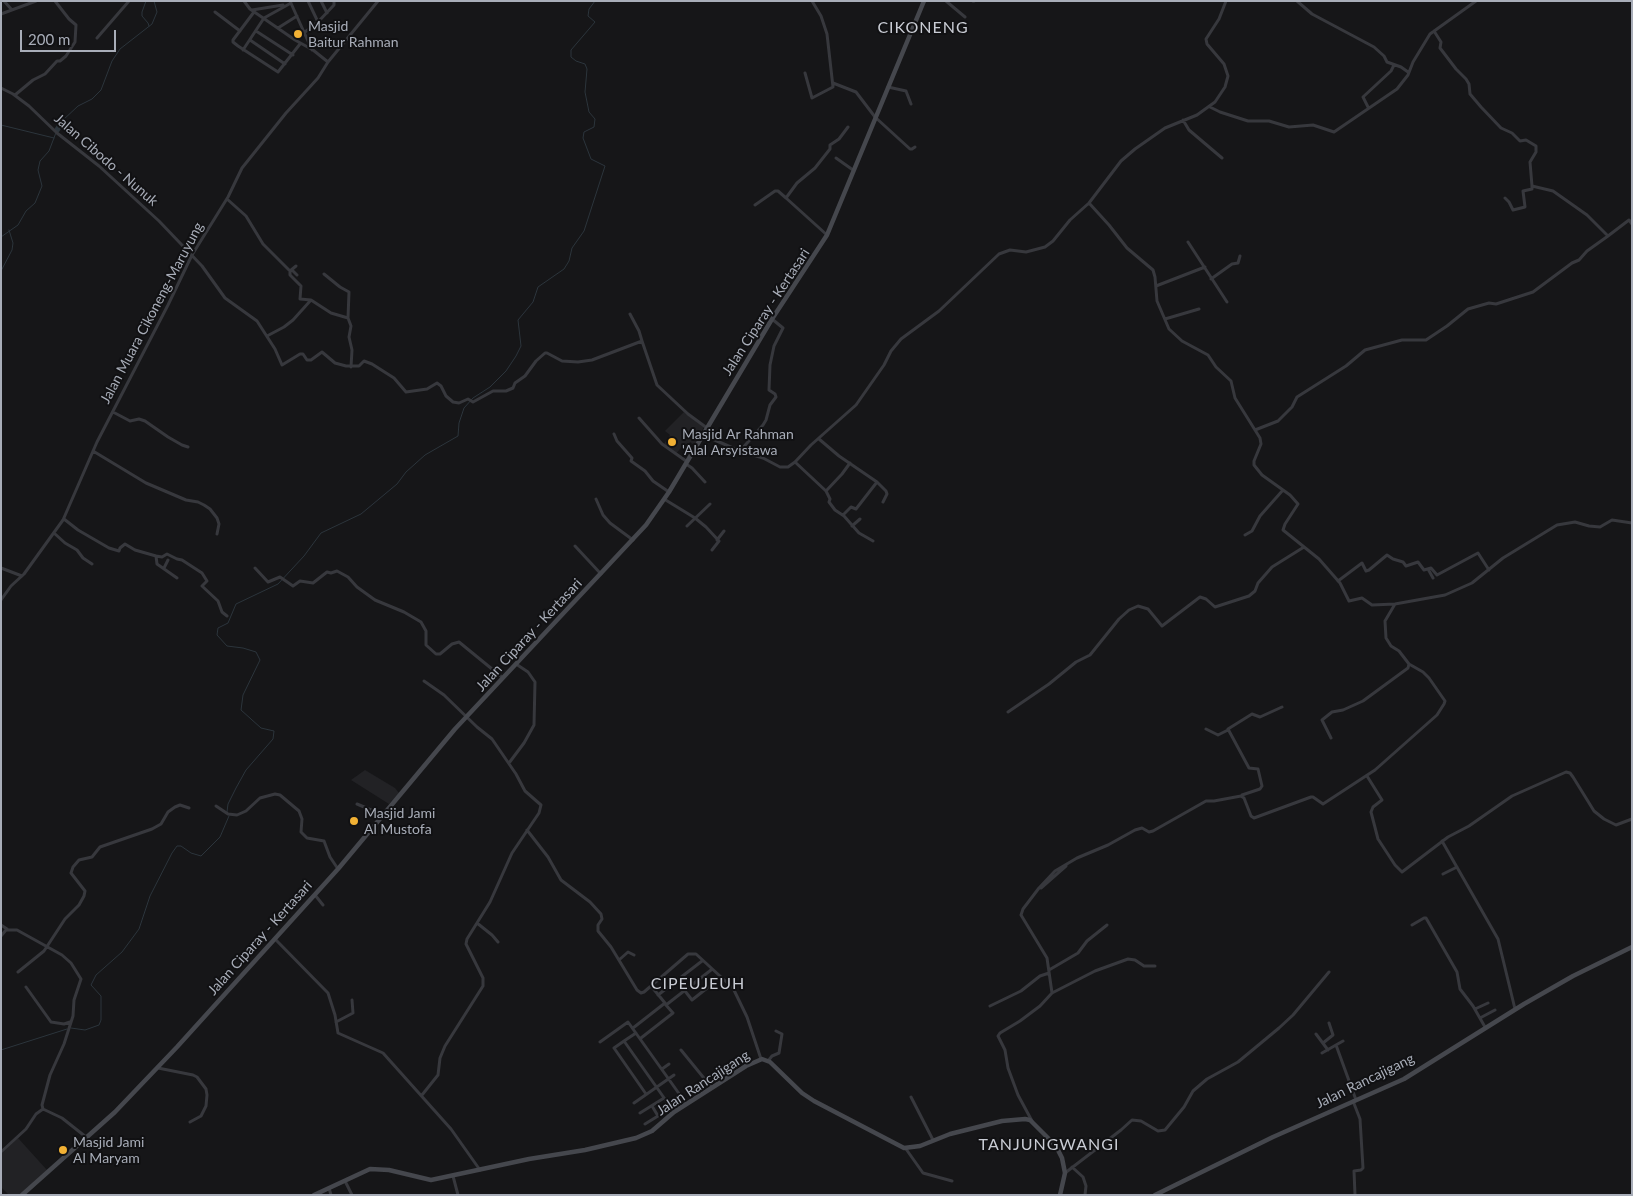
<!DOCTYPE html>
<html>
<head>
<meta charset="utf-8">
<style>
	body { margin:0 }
	#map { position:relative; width:1633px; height:1196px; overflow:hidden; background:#161618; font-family:Lato,sans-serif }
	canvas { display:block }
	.frame { position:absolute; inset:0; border:2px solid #a8adb8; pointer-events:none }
	.scale { position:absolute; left:20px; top:30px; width:96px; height:22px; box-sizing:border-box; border:2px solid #a8adb8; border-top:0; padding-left:6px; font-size:15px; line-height:18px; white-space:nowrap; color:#a8adb8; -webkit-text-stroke:4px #111113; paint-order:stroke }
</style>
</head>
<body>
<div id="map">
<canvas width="1633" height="1196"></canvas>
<div class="frame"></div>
<div class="scale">200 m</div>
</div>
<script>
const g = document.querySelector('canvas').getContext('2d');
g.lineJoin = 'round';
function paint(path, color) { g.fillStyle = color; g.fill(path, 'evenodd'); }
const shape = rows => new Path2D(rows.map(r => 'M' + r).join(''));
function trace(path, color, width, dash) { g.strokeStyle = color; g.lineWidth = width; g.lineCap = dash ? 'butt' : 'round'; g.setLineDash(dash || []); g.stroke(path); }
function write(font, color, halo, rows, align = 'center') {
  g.font = font + ' Lato,sans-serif'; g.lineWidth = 4; g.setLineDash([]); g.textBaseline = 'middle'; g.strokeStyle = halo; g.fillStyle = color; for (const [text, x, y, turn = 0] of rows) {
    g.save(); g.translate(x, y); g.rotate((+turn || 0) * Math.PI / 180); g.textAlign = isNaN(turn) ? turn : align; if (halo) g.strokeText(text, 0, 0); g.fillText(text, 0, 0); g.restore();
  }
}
paint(shape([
	[684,412,704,427,694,445,690,442,686,447,683,445,676,454,664,444,670,435,665,431],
	[365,770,395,788,399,793,389,804,351,780],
	[18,1138,47,1170,19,1195,9,1195,1,1187,1,1154]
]), '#222225');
trace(shape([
	[146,1,142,12,142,16,148,23,149,26],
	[1,125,54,138],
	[59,127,62,121,78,106,92,99,101,90,112,61,120,49,152,24,157,12,154,1],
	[1,237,18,225,26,211,35,203,42,186,38,170,40,161,49,151,57,130],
	[1,271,12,250,13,243,9,230],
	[227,812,228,804,236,788,246,770,273,739,274,731,261,728,241,710,243,695,260,660,256,652,243,648,227,646,217,635,218,628,228,623,236,604,278,584,304,556,321,533,361,514,397,484,406,472,425,455,458,436,459,423,464,408,473,398,490,387,506,371,516,356,521,346,518,320,533,302,538,287,564,269,569,261,572,248,584,231,605,166,591,159,583,138,584,132,594,127,595,119,589,112,585,92,587,69,585,64,576,61,571,57,571,50,595,22,588,16,589,9,595,1],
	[71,1028,85,1030,99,1025,101,1020,101,996,91,985,96,975,122,952,139,929,150,896,172,853,177,846,181,846,191,853,201,856,220,837,229,816],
	[1,1050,67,1029]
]), '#2c353c', 1);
trace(shape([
	[57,130,59,127]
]), '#2c353c', 5.5);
trace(shape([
	[4,1,12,10],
	[244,1,250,9,295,40,313,50,328,62],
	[290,1,312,50],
	[308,1,318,22],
	[321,1,327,13],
	[946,1,965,17],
	[973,1,974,1],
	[1297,1,1312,14,1374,47,1384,56,1387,62,1401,67,1408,72],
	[252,10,283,5],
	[215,12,240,31],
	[254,12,233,40,233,42,238,46,278,72,300,44],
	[1,14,36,1],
	[278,28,297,16],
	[256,31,293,55],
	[305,32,318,22,334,5,334,1],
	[97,38,129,1],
	[250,40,285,64],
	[243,50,264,18,291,3],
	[805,73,812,98,833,87,827,34,821,16,812,1],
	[833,83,856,92,875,117,910,149,912,149,915,147],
	[888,87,906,91,911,104],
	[1,88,13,94,29,106,57,133,99,166,159,221,202,266,225,298,257,321,275,349,282,365,300,354,303,354,307,360,311,360,322,352,335,363,346,366,359,366,364,361,372,364,394,378,406,392,427,389,437,383,441,386,446,396,453,402,459,403,468,399,473,402,493,391,506,391,513,388,515,383,525,376,536,361,545,353,547,353,562,361,578,362,592,360,642,341,657,385,688,414,707,428],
	[15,95,33,80,45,74,57,61,60,61,66,56,75,42,76,25,69,19,55,1],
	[1210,107,1220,112,1248,121,1269,121,1289,127,1313,125,1334,132,1397,89,1408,75,1413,62,1430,34,1476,1],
	[1368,107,1363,97,1391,71,1394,65],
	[1183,120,1189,130,1222,158],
	[836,158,853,170],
	[1505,198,1509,202,1513,210,1525,207,1523,191,1532,189,1532,186],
	[227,199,246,216,263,244,290,271,290,275,301,286,300,299,311,300],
	[1089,203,1109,225,1127,248,1153,270,1155,277,1157,301,1169,329,1182,341,1208,355,1216,367,1231,381,1235,398,1260,438,1261,444,1254,461,1254,465,1262,475,1290,495,1298,504,1285,524,1283,530,1319,559,1340,583,1349,601,1362,598,1372,605,1395,604,1445,595,1472,583,1503,558,1557,525,1575,522,1589,526,1600,527,1612,520,1632,523],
	[755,205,775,191,778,191,786,198],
	[827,235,786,198,797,183,815,168,830,149,830,145,839,139,848,127],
	[1608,236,1629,220,1632,224],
	[1188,242,1227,302],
	[290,271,296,266],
	[293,271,297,275],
	[324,274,340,287,349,292,348,318],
	[1211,279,1232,264,1238,263,1240,256],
	[1156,286,1205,267],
	[630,314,639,331,642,341],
	[1165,319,1199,309],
	[267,336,284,327,293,320,311,300,331,313,348,318,351,326,349,337,352,350,351,367],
	[113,412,130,421,139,419,145,421,168,437,182,445,188,447],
	[639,418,662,444,686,461],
	[1255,430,1278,421,1292,407,1297,397,1346,366,1365,350,1402,340,1426,340,1447,326,1468,309,1489,303,1496,304,1533,292,1572,263,1579,260,1587,251,1608,236,1587,215,1553,191,1532,186,1530,162,1536,152,1536,146,1526,140,1520,141,1512,133,1501,128,1481,107,1470,94,1469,84,1466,79,1456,69,1440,48,1441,42,1434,31],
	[614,434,617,441,632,458,631,461,645,471,653,481,669,492],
	[703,435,740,451,763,458,780,467,788,467,795,462,811,445,856,405,884,365,891,351,901,339,939,311,999,254,1010,250,1026,252,1045,247,1053,241,1070,220,1089,203,1121,161,1135,149,1165,128,1197,115,1215,102,1225,87,1228,76,1224,64,1207,44,1206,39,1219,19,1226,1],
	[819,439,839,456,877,482,856,509,851,507,843,515],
	[93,451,146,483,186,500,198,502,204,505,210,509,217,518,219,524,217,534],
	[740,451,763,425,766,420,770,405,776,397,775,394,769,390,770,365,774,346,783,328,772,319],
	[795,462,826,491,830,499,829,502,835,510,844,516,859,533,873,541],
	[686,464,692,468,705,482],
	[877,482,886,491,887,494,883,502],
	[826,491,842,474,850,463],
	[596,499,603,515,610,523,633,540],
	[664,499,695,518,706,527,719,541,712,550],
	[64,519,78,530,109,548,119,551,120,548,125,544,135,550,156,556,157,564,177,578],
	[687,526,710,504],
	[852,526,860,519],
	[54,533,65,543,77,550,83,558,92,564],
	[1245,535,1252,531,1260,516,1283,490],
	[717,540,724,531],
	[575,546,601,574],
	[156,556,162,557,167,554,177,559,182,560,202,573,207,581,202,586,218,601,222,612,227,616],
	[1,568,22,576],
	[164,568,168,560],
	[255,568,268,582,280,577,293,586,300,581,313,583,327,572,331,573,337,571,348,577,357,587,375,600,404,612,421,622,426,631,426,645,436,654,440,654,452,644,459,642,503,678],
	[1428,569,1433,578],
	[1338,581,1362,563,1366,571,1369,570,1387,555,1393,559,1403,562,1406,566,1418,562,1424,570,1431,568,1437,575,1478,553,1489,570],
	[1,600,11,586,24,574,63,520,97,442,168,305,192,255,228,197,242,168,286,113,318,78,328,62,378,1],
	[1008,712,1049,684,1076,662,1090,655,1119,619,1129,610,1138,606,1148,609,1162,626,1200,597,1206,599,1215,607,1249,596,1255,591,1258,583,1272,567,1304,547],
	[1206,729,1218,735,1228,730],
	[1331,738,1322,720,1332,712,1343,710,1363,701,1408,668,1409,664],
	[509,763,524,743,534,725,535,682,528,672,516,664],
	[1367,776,1382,800,1373,807,1371,812,1378,839,1395,865,1402,872,1448,837,1469,826,1512,796,1566,772,1570,773,1573,777,1594,811,1604,819,1616,825,1632,819],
	[1242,795,1260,789,1262,786,1258,769,1249,768,1228,729,1252,714,1260,717,1282,707],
	[357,804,383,815],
	[216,806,228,814,237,815,246,811,260,798,275,794,280,795,299,811,302,819,301,832,307,838,324,841,330,857,338,869],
	[527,830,548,857,561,880,590,902,601,914,602,919,598,925,598,931,611,947,637,990,641,993,644,992,688,954,696,954,733,988,747,1017,761,1059],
	[1442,841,1498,939,1515,1009],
	[1443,874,1457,867],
	[1041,888,1066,866],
	[315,895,323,905],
	[477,923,492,935,498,942],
	[1,925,7,929],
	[1412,925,1424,918,1426,918,1457,972,1460,989,1473,1006,1485,1027],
	[1,936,6,930,17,930,62,955,71,963,81,979,74,1000,73,1016,64,1044,50,1075,42,1105,43,1109],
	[275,939,328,993,335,1015,338,1033,383,1053,451,1129,480,1170],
	[619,960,628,952,634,955],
	[1049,970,1078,953,1087,941,1107,925],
	[18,972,44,951,65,919,79,905,84,896,85,891,71,873,73,867,79,860,92,857,100,847,152,829,161,824,168,812,175,807,180,805,189,808],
	[26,987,51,1022,64,1024,70,1022],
	[685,991,692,1000,721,977],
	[1052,993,1047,958,1021,915,1023,909,1039,888,1055,871,1077,858,1108,845,1135,830,1142,828,1149,832,1153,831,1206,801,1214,801,1241,796,1244,798,1251,816,1254,818,1311,797,1313,797,1323,804,1375,770,1437,715,1444,704,1445,701,1429,678,1423,672,1409,664,1399,651,1391,646,1386,638,1385,621,1395,604],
	[658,995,702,961],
	[666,1005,711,970],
	[990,1006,1021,991,1040,976,1049,973],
	[1475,1009,1488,1003],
	[1480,1018,1495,1010],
	[336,1022,353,1013,352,1000],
	[633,1028,665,1003,651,986],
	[636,1033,624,1041,674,1112],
	[1316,1034,1328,1050],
	[641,1038,673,1013,665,1004],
	[624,1041,614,1048,646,1094],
	[1343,1041,1336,1045,1356,1100],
	[600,1042,628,1022,685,1102],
	[1323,1043,1333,1035,1329,1023],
	[681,1050,712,1088],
	[1322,1053,1336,1045],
	[768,1061,772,1056,779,1053,782,1034,776,1031],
	[158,1068,193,1075,197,1077,206,1089,207,1095,206,1106,201,1116,190,1122],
	[662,1069,669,1064],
	[422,1095,438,1075,440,1058,445,1046,483,986,483,978,466,944,467,939,490,902,512,853,539,813,541,805,525,791,516,774,492,739,477,727,444,695,424,681],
	[911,1097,933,1140],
	[1353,1101,1360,1119,1363,1168,1361,1170,1354,1171,1355,1195],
	[634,1103,674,1075],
	[43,1109,62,1118,86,1137],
	[640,1113,664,1098],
	[1032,1121,1018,1095,1008,1068,1005,1050,998,1036,1000,1033,1020,1021,1040,1006,1052,993,1095,971,1128,959,1135,960,1144,966,1155,966],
	[645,1124,658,1116,652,1106],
	[906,1149,923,1173,952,1181],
	[1,1152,26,1129,36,1114,43,1109],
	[1072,1167,1083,1177,1086,1186,1085,1195],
	[1065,1173,1121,1130,1132,1120,1141,1121,1158,1131,1165,1130,1184,1107,1193,1091,1207,1079,1238,1062,1279,1028,1293,1015,1329,972],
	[453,1176,458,1195],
	[345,1181,352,1195],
	[329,1188,331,1195]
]), '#37383d', 3);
trace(shape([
	[22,1195,115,1112,177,1047,338,869,455,729,646,525,669,492,772,319,827,235,924,1],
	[314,1195,370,1169,389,1170,431,1180,529,1159,585,1150,636,1138,652,1131,674,1112,746,1066,762,1059,770,1062,802,1093,814,1101,904,1148,920,1146,950,1134,1002,1121,1025,1119,1030,1120,1056,1146,1062,1158,1065,1173,1060,1195],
	[1155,1195,1273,1137,1404,1079,1524,1004,1573,976,1632,947]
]), '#45474d', 4.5);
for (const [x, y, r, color] of [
	[298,34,5,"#f2b134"],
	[672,442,5,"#f2b134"],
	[354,821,5,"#f2b134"],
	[63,1150,5,"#f2b134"]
]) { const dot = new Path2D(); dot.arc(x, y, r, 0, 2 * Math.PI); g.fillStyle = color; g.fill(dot); trace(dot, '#111113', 2); }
write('14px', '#a8adb8', '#111113', [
	["Masjid",308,26],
	["Baitur Rahman",308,42],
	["Masjid Ar Rahman",682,434],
	["'Alal Arsyistawa",682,450],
	["Masjid Jami",364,813],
	["Al Mustofa",364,829],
	["Masjid Jami",73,1142],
	["Al Maryam",73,1158]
], 'left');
write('14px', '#a8adb8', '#111113', [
	["Jalan Cibodo - Nunuk",106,160,41],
	["Jalan Ciparay - Kertasari",766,312,-57],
	["Jalan Muara Cikoneng-Maruyung",152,313,-62],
	["Jalan Ciparay - Kertasari",529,635,-47],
	["Jalan Ciparay - Kertasari",260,938,-48],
	["Jalan Rancajigang",1365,1081,-26],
	["Jalan Rancajigang",703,1083,-33]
]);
g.letterSpacing = '1px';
write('16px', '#c9ccd4', '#111113', [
	["CIKONENG",923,28],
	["CIPEUJEUH",698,984],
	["TANJUNGWANGI",1049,1145]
]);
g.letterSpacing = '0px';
</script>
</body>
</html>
